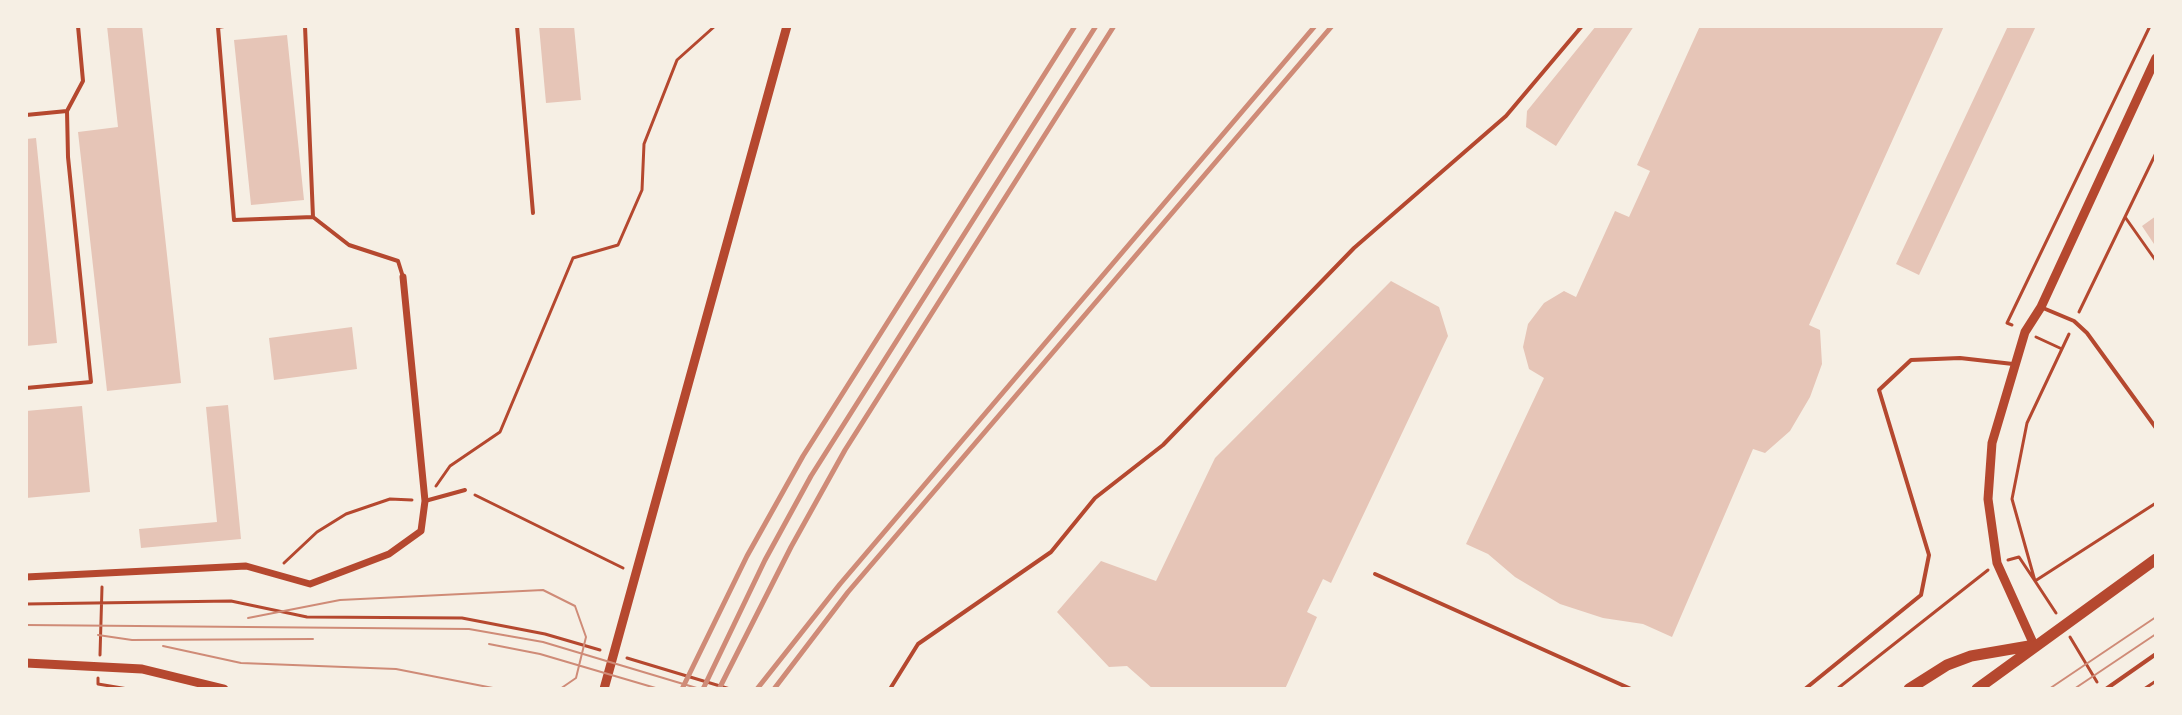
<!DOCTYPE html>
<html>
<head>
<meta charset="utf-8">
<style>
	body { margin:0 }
	#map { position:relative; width:2182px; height:715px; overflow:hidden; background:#f6efe4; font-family:"IBM Plex Serif",serif }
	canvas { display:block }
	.frame { position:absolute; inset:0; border:28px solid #f6efe4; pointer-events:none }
</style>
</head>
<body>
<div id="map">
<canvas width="2182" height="715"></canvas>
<div class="frame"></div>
</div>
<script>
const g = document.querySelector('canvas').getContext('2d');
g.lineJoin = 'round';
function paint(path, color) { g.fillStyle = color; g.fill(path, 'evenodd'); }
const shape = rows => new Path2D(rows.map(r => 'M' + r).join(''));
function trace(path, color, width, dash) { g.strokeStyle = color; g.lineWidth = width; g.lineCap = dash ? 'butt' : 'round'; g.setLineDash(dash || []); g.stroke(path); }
paint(shape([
	[107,26,142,26,181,383,107,391,78,132,118,127],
	[539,26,574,26,581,100,546,103],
	[1596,26,1634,26,1556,146,1526,127,1527,111],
	[1700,26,1944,26,1809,325,1820,330,1822,364,1810,397,1790,431,1765,453,1753,449,1672,637,1643,624,1603,618,1560,604,1515,577,1488,554,1466,544,1544,378,1529,369,1523,347,1528,324,1544,303,1564,291,1576,297,1615,211,1629,217,1650,171,1637,165],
	[2008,26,2036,26,1919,275,1896,264],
	[287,35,304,200,251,205,234,40],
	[36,138,57,343,26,346,26,139],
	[2156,216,2156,247,2142,226],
	[1391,281,1439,307,1448,336,1331,583,1323,579,1307,612,1317,617,1285,689,1153,689,1127,666,1109,667,1057,612,1101,561,1156,581,1215,458],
	[352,327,357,369,274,380,269,338],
	[228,405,241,539,141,548,139,529,217,522,206,407],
	[82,406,90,492,26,498,26,411]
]), '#e6c5b7');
trace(shape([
	[2125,217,2156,153],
	[2079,312,2125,217,2156,261],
	[2012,325,2007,323,2150,26],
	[2036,337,2062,349],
	[436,486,450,466,500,432,573,258,618,245,642,190,644,144,677,60,715,26],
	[475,495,623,568],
	[2008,560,2019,557,2035,581,2156,503],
	[284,563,317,532,346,514,390,499,412,500],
	[26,604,231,601,307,617,462,618,545,634,600,650],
	[2056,613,2035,581,2012,499,2027,423,2069,334],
	[2070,637,2097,682],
	[100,655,102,587],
	[627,658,730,689],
	[98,678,98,684,128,689],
	[1837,689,1988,570],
	[2144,689,2156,681]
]), '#b5482f', 3);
trace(shape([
	[224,26,218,27,234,220,313,217],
	[305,26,313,217,349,245,398,261,403,277],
	[517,26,533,213],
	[26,115,67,111,83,81,78,26],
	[2043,308,2074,321,2087,333,2156,428],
	[26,388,91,382,68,157,67,111],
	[425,501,465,490],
	[1375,574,1631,689],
	[890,689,918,644,1051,552,1095,498,1163,445,1354,248,1506,116,1582,26],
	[1805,689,1921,595,1929,555,1879,390,1911,360,1960,358,2013,364],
	[2106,689,2156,654]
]), '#b5482f', 4);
trace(shape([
	[26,577,246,566,310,584,389,554,421,531,425,501,403,277]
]), '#b5482f', 7);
trace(shape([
	[2034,645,1997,563,1988,499,1992,443,2025,332,2041,307,2156,58],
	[26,663,142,669,224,689],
	[604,689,787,26]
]), '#b5482f', 9);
trace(shape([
	[1909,689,1947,665,1971,656,2029,646],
	[1977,689,2156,559]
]), '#b5482f', 11);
trace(shape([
	[248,618,340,600,543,590,575,606,586,637,576,678,560,689],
	[26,625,469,629,543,642,700,689],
	[98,635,132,640,313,639],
	[489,644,540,654,659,689],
	[163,646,241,663,396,669,498,689],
	[2049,689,2156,617],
	[2074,689,2156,634]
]), '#cf8b77', 2);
trace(shape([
	[682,689,747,556,803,456,1075,26],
	[703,689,765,560,811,476,1096,26],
	[719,689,791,547,845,450,1114,26],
	[757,689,840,584,1315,26],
	[774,689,848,592,1332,26]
]), '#cf8b77', 5);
</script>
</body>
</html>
